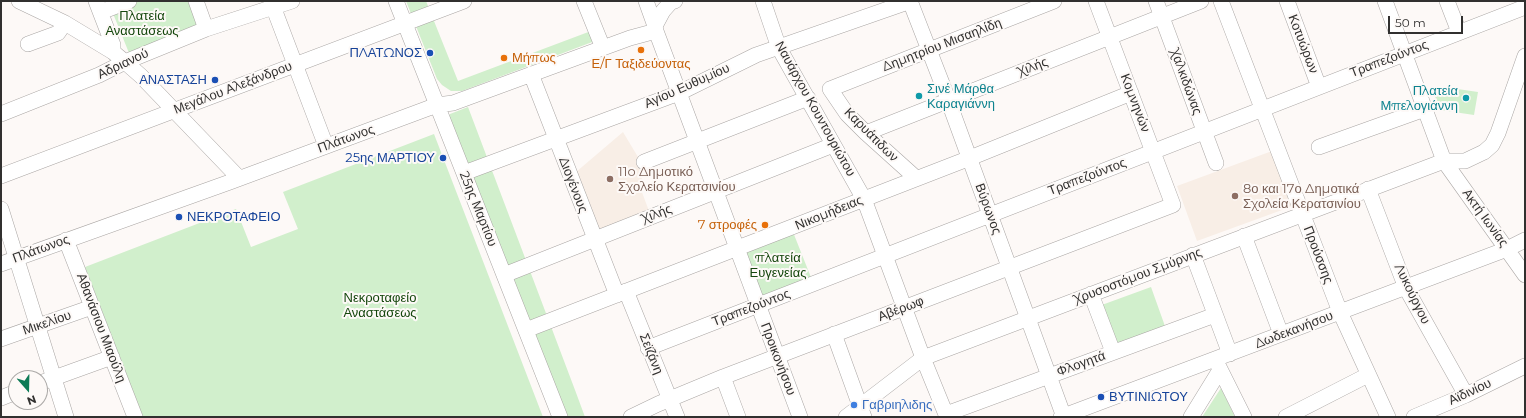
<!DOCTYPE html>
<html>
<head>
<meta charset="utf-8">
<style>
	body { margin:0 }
	#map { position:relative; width:1526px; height:418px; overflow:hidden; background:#fdf9f7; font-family:Montserrat,sans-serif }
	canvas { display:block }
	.frame { position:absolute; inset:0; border:2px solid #31302f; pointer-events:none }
	.north { position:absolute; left:8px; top:370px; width:40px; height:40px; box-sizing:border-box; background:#fdf9f7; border:1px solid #aba9a7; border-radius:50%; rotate:160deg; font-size:11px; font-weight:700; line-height:16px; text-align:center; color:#31302f }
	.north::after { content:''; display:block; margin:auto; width:14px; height:18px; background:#0d7b56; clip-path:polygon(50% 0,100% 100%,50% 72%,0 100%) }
	.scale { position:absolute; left:1388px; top:16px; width:75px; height:18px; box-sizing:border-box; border:2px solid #31302f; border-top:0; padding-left:5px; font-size:12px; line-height:14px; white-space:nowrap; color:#31302f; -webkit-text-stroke:3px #fdf9f7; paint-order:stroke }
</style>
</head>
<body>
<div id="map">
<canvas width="1526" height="418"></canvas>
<div class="frame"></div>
<div class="north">N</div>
<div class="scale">50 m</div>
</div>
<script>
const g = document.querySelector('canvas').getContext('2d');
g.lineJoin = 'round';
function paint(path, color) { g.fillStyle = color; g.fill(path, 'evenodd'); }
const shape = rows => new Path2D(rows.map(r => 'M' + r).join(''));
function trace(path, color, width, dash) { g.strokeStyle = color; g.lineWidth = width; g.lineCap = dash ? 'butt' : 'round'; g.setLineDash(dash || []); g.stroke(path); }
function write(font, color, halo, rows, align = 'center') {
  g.font = font + ' Montserrat,sans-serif'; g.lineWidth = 4; g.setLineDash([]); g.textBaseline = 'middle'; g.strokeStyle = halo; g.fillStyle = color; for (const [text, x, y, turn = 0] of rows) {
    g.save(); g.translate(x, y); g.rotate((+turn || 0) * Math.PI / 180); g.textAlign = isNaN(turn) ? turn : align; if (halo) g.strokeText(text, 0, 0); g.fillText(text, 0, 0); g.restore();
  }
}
paint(shape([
	[623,132,644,167,640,187,649,211,599,231,576,172],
	[1272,151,1293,206,1197,241,1177,186]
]), '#f8eee6');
paint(shape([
	[139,1,192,1,202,25,129,53,112,11],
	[406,1,426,1,458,81,591,31,595,41,462,91,451,91,442,85,437,79],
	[1437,86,1478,92,1474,115,1434,109],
	[468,107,575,390,585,417,568,417,448,118,450,114],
	[434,134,543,417,143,417,85,267,236,209,251,247,298,229,283,192],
	[793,232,812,280,764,300,745,251],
	[1151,287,1166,329,1114,348,1099,306],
	[1221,388,1235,417,1202,417]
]), '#d1efcc');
const minor = shape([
	[19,1,65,23,113,52,125,62,141,76,239,178],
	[96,1,113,45,113,52],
	[196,1,206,29],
	[271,1,326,146],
	[396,1,560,417],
	[584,1,603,48],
	[646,1,655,26],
	[675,1,671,2,663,11,655,26,656,31,800,417],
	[763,1,779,48,864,199,923,358,947,417],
	[910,1,943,86,1064,417],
	[1156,1,1216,163],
	[1221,1,1340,312,1388,417],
	[1287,1,1319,87],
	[1385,1,1444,161,1525,275],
	[1447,1,1459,32],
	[101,12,129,1],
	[28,44,58,33,65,23],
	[531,74,617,295],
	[1,114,99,75,125,62,206,29,292,1],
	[866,133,1201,1],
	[1319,147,1425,109],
	[644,162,808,98],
	[464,173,679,93,756,55,911,1],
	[1,176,464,1],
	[916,178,866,133,847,114,830,89,1054,1],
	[1368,189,1406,288,1466,395],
	[1,209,66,417],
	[1244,236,1281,334],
	[66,240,135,417],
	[1193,255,1230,354],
	[1,264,230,182,437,105,453,103,630,38,656,31],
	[504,275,833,145],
	[626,291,677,417],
	[1091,294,1113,352],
	[526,330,970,158,1131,93],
	[834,334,864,417],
	[1,339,92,307],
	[648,348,1525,7],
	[1215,359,1244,417],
	[723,377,738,417],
	[40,383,112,357],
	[1,398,16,392],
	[946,414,1215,315],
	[631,417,658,404,723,377,1173,205,1096,1],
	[846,417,923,358,1444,161,1465,161,1484,152,1492,145,1498,133,1525,56],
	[1061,417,1507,249,1525,240],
	[1191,417,1220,370],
	[1286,417,1368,375],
	[1414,417,1466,395,1525,366]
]);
trace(minor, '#aaa6a4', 16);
trace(minor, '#fff', 15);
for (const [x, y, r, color] of [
	[641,50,4,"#e8710a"],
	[430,53,4,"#1a4fb4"],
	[504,58,4,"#e8710a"],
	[215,80,4,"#1a4fb4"],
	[919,96,4,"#0f9aa8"],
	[1466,98,4,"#0f9aa8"],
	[443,158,4,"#1a4fb4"],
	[610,179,4,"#8d6e63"],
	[1235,196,4,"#8d6e63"],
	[179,217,4,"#1a4fb4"],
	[765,225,4,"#e8710a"],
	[1101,397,4,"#1a4fb4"],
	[854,405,4,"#3f7fe0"]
]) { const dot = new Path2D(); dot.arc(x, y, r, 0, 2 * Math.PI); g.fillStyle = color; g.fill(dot); trace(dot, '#fdf9f7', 1.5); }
write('13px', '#14460c', '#fdf9f7', [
	["Πλατεία",142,16],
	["Αναστάσεως",142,31],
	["πλατεία",778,258],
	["Ευγενείας",778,273],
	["Νεκροταφείο",380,298],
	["Αναστάσεως",380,313]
]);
write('13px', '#31302f', '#fdf9f7', [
	["Κοτυώρων",1303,44,69],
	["Δημητρίου Μισαηλίδη",942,45,-21],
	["Τραπεζούντος",1389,59,-21],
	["Αδριανού",123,64,-25],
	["Χιλής",1033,67,-21],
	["Χαλκιδώνας",1186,82,70],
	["Αγίου Ευθυμίου",687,86,-24],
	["Μεγάλου Αλεξάνδρου",233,88,-21],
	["Κομνηνών",1135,103,69],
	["Ναυάρχου Κουντουριώτου",815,109,61],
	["Καρυάτιδων",871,135,45],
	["Πλάτωνος",346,139,-20],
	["Τραπεζούντος",1087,177,-21],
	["Διογένους",573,185,69],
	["25ης Μαρτίου",478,209,68],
	["Βύρωνος",988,209,70],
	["Νικομήδειας",829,213,-22],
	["Χιλής",657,214,-21],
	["Ακτή Ιωνίας",1485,218,54],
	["Πλάτωνος",41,249,-20],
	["Προύσσης",1318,255,69],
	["Χρυσοστόμου Σμύρνης",1138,276,-21],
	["Λυκούργου",1412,294,64],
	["Τραπεζούντος",751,308,-21],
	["Αβέρωφ",901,309,-21],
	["Μικελίου",47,323,-19],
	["Αθανάσιου Μιαούλη",101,328,69],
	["Δωδεκανήσου",1294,330,-21],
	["Σεϊζάνη",651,354,68],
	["Προικονήσου",778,359,69],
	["Φλογητά",1081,364,-20],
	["Αϊδινίου",1470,392,-25]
]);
write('13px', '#164399', '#fdf9f7', [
	["ΠΛΑΤΩΝΟΣ",422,53],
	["ΑΝΑΣΤΑΣΗ",207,80],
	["25ης ΜΑΡΤΙΟΥ",435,158],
	["ΝΕΚΡΟΤΑΦΕΙΟ",187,217,"left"],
	["ΒΥΤΙΝΙΩΤΟΥ",1109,397,"left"]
], 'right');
write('13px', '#c56008', '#fdf9f7', [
	["Μήπως",512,58],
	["Ε/Γ Ταξιδεύοντας",641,64,"center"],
	["7 στροφές",757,225,"right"]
], 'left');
write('13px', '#0d838f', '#fdf9f7', [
	["Σινέ Μάρθα",927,89],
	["Καραγιάννη",927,104],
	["Πλατεία",1458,91,"right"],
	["Μπελογιάννη",1458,106,"right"]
], 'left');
write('13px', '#785e54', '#fdf9f7', [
	["11o Δημοτικό",618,172],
	["Σχολείο Κερατσινίου",618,187],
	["8ο και 17ο Δημοτικά",1243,189],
	["Σχολεία Κερατσινίου",1243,204]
], 'left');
write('13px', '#366cbe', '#fdf9f7', [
	["Γαβριηλιδης",862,405]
], 'left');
</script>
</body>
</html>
